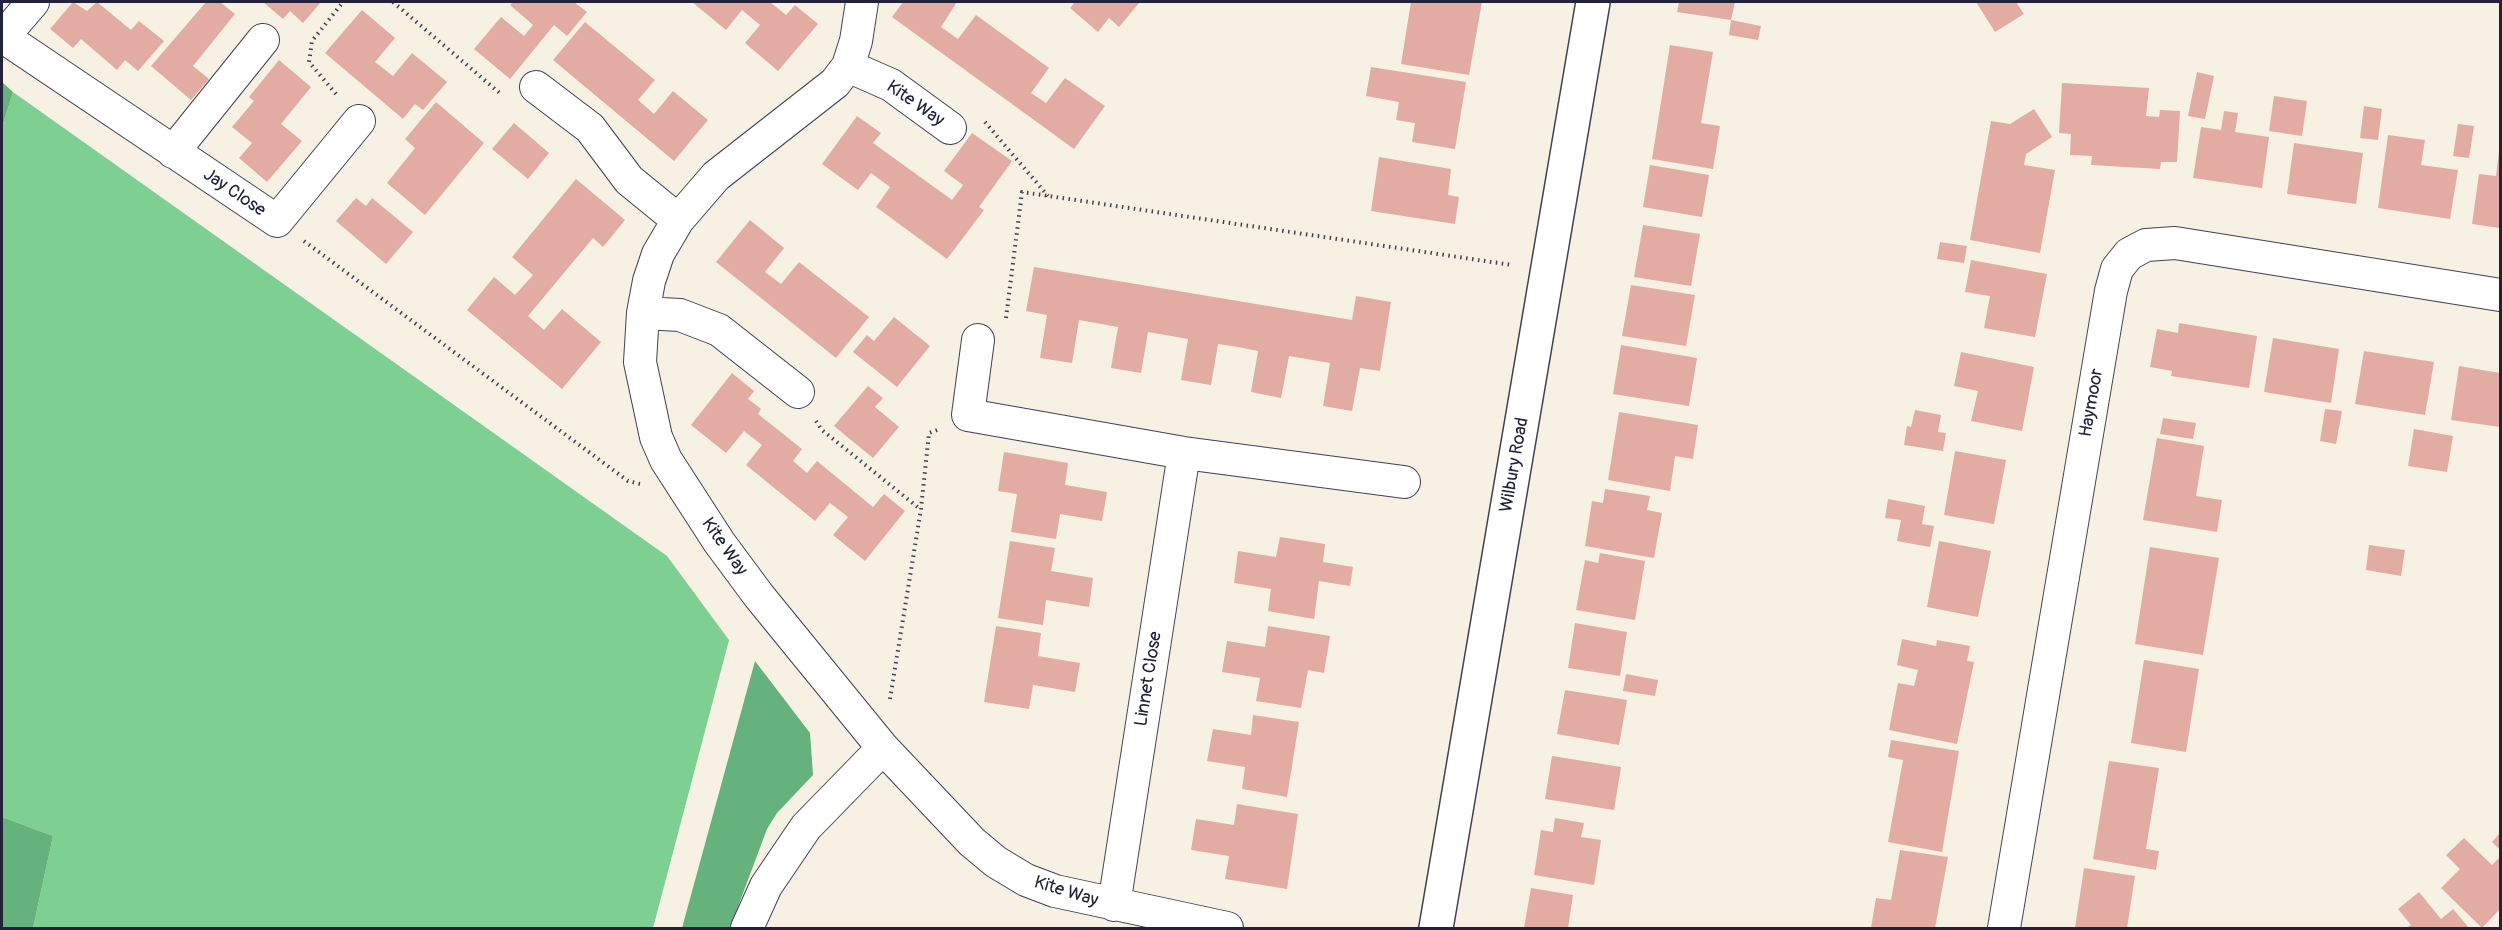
<!DOCTYPE html>
<html>
<head>
<meta charset="utf-8">
<style>
	body { margin:0 }
	#map { position:relative; width:2502px; height:930px; overflow:hidden; background:#f6f1e2; font-family:Pangolin,sans-serif }
	canvas { display:block }
	.frame { position:absolute; inset:0; border:3px solid #22223b; pointer-events:none }
</style>
</head>
<body>
<div id="map">
<canvas width="2502" height="930"></canvas>
<div class="frame"></div>
</div>
<script>
const g = document.querySelector('canvas').getContext('2d');
g.lineJoin = 'round';
function paint(path, color) { g.fillStyle = color; g.fill(path, 'evenodd'); }
const shape = rows => new Path2D(rows.map(r => 'M' + r).join(''));
function trace(path, color, width, dash) { g.strokeStyle = color; g.lineWidth = width; g.lineCap = dash ? 'butt' : 'round'; g.setLineDash(dash || []); g.stroke(path); }
function write(font, color, halo, rows, align = 'center') {
  g.font = font + ' Pangolin,sans-serif'; g.lineWidth = 4.5; g.setLineDash([]); g.textBaseline = 'middle'; g.strokeStyle = halo; g.fillStyle = color; for (const [text, x, y, turn = 0] of rows) {
    g.save(); g.translate(x, y); g.rotate((+turn || 0) * Math.PI / 180); g.textAlign = isNaN(turn) ? turn : align; if (halo) g.strokeText(text, 0, 0); g.fillText(text, 0, 0); g.restore();
  }
}
paint(shape([
	[13,92,667,556,729,640,653,928,33,928,53,836,2,817,2,127]
]), '#7dd092');
paint(shape([
	[2,82,13,92,2,127],
	[755,661,810,733,813,775,777,813,767,829,730,928,682,928],
	[2,817,53,836,33,928,2,928]
]), '#66b27c');
paint(shape([
	[73,2,87,11,97,2,131,30,139,21,164,41,138,71,125,60,117,70,81,39,73,48,50,29],
	[206,2,220,2,235,14,193,66,209,79,191,100,151,66],
	[263,2,321,2,303,23,290,11,283,19],
	[513,2,574,2,587,12,567,36,554,25,510,79,474,49,501,17,524,36,533,25,510,5],
	[692,2,770,2,786,15,795,5,818,24,778,71,745,43,760,25,742,10,726,30],
	[903,2,957,2,941,27,958,39,976,15,1049,68,1031,93,1046,103,1065,78,1105,106,1074,149,892,17],
	[1075,2,1140,2,1119,27,1109,18,1098,32,1070,8],
	[1411,2,1482,2,1469,75,1401,64],
	[1679,2,1735,2,1731,20,1761,26,1758,40,1729,35,1731,20,1677,12],
	[1976,2,2016,2,2024,14,1995,32],
	[362,10,395,38,375,62,393,76,412,53,447,82,423,110,415,104,403,119,325,53],
	[585,22,655,80,638,100,654,114,673,91,708,120,674,161,553,60],
	[1670,45,1713,52,1701,123,1720,126,1713,169,1652,159],
	[279,60,311,87,281,124,302,141,267,182,239,158,252,143,232,127,254,101,249,97],
	[1371,67,1466,82,1455,149,1412,142,1415,123,1396,120,1399,102,1366,96],
	[2197,72,2214,76,2205,119,2188,116],
	[2062,83,2149,88,2146,116,2159,117,2160,110,2180,111,2177,162,2161,162,2160,169,2091,165,2092,156,2070,155,2071,134,2059,133],
	[2274,96,2307,101,2302,136,2269,131],
	[436,102,484,143,425,215,387,183,415,148,405,139],
	[2364,106,2382,109,2378,140,2360,138],
	[2034,109,2052,137,2026,154,2024,165,2055,170,2040,253,1970,240,1991,121,2010,124],
	[2224,111,2238,113,2235,132,2269,137,2262,188,2193,178,2201,127,2221,130],
	[857,116,881,133,873,143,952,200,963,185,944,171,972,133,1012,161,979,207,984,210,947,259,876,207,890,187,871,173,858,190,822,164],
	[514,123,549,153,528,179,492,149],
	[2458,124,2474,126,2469,158,2453,156],
	[2388,135,2425,140,2421,165,2458,170,2450,219,2378,208],
	[2294,143,2363,153,2356,204,2287,194],
	[2499,151,2500,228,2472,224,2479,174,2496,176],
	[1379,157,1451,169,1448,195,1459,197,1455,224,1371,211],
	[1650,165,1709,175,1702,217,1643,207],
	[576,179,625,220,603,247,593,238,528,316,544,330,562,309,601,342,562,389,467,310,494,277,515,295,533,275,512,257],
	[356,198,366,206,372,198,413,232,386,264,336,221],
	[750,220,784,248,765,272,781,284,799,262,869,317,836,358,716,262],
	[1643,225,1700,234,1691,286,1634,277],
	[1940,242,1967,246,1964,263,1937,259],
	[1971,260,2047,274,2035,337,1984,328,1990,296,1965,292],
	[1034,267,1352,320,1356,296,1391,302,1380,371,1360,368,1352,411,1323,406,1330,363,1289,356,1281,398,1251,392,1258,351,1238,347,1218,344,1211,385,1181,380,1188,339,1148,332,1141,373,1111,368,1118,327,1079,320,1072,363,1040,358,1047,315,1026,311],
	[1631,285,1695,295,1686,346,1622,336],
	[894,317,930,346,897,387,853,352,867,335,874,341],
	[2179,323,2257,336,2249,388,2171,376,2172,371,2150,367,2157,329,2178,333],
	[2273,338,2339,349,2331,403,2264,392],
	[1621,345,1697,358,1689,406,1613,394],
	[2364,351,2434,362,2425,415,2355,404],
	[1961,352,2034,367,2022,431,1971,421,1978,391,1954,386],
	[2459,366,2500,373,2500,427,2451,420],
	[732,373,754,391,748,399,761,409,758,414,802,449,793,461,807,473,817,461,873,507,884,494,905,511,865,561,833,535,848,517,830,503,815,521,746,465,762,445,744,431,726,453,691,425],
	[868,386,883,398,875,407,899,427,873,458,834,426],
	[2325,409,2342,411,2336,444,2320,441],
	[1915,410,1941,415,1938,432,1946,433,1943,451,1904,445,1907,426,1911,427],
	[1619,412,1698,425,1693,459,1675,456,1670,491,1608,480],
	[2163,418,2196,423,2193,439,2160,434],
	[2414,429,2453,436,2447,472,2408,466],
	[2157,438,2204,446,2196,496,2222,500,2217,532,2143,520],
	[1955,451,2006,460,1994,524,1944,515],
	[1004,452,1068,463,1065,485,1107,492,1102,521,1060,514,1056,539,1011,532,1017,494,998,491],
	[1605,489,1650,496,1647,510,1662,513,1654,558,1585,546,1592,501,1603,503],
	[1888,499,1925,506,1922,524,1934,526,1930,547,1897,541,1901,520,1885,518],
	[1280,537,1325,544,1323,562,1353,567,1350,586,1319,581,1314,619,1268,611,1271,589,1234,583,1238,551,1276,557],
	[1010,541,1055,548,1051,571,1093,578,1089,607,1046,600,1043,625,998,618],
	[1939,541,1991,551,1978,617,1927,607],
	[2369,545,2405,550,2401,576,2366,570],
	[2150,547,2219,558,2203,655,2135,644],
	[1600,553,1645,561,1635,620,1576,610,1585,560,1598,563],
	[1575,623,1627,632,1620,676,1568,668],
	[996,626,1041,633,1038,656,1080,663,1075,692,1033,685,1029,709,984,702],
	[1268,626,1330,636,1324,673,1308,670,1301,708,1256,701,1260,678,1222,672,1227,641,1265,647],
	[1902,639,1936,646,1937,640,1970,646,1967,661,1974,662,1957,744,1889,730,1898,683,1914,686,1918,670,1897,665],
	[2144,660,2199,669,2186,752,2131,743],
	[1626,674,1658,680,1655,696,1623,691],
	[1565,690,1627,700,1619,745,1557,734],
	[1253,715,1299,722,1287,797,1242,789,1245,767,1207,761,1213,729,1251,735],
	[1891,740,1959,751,1942,852,1888,842,1903,760,1888,757],
	[1552,756,1621,767,1614,810,1545,799],
	[2109,761,2159,768,2146,849,2159,851,2156,870,2093,859],
	[1237,804,1298,814,1287,889,1225,879,1229,856,1191,850,1196,819,1234,825],
	[1555,818,1584,823,1581,837,1601,840,1594,885,1534,875,1541,830,1553,832],
	[2500,833,2500,850,2492,842],
	[2464,838,2492,865,2500,857,2500,909,2482,928,2441,888,2460,869,2446,855],
	[1900,850,1948,857,1935,928,1871,928,1876,898,1891,900],
	[2084,868,2135,876,2127,928,2075,928],
	[1531,888,1573,895,1568,928,1524,928],
	[2419,892,2441,919,2453,909,2469,928,2406,928,2411,925,2398,909]
]), '#e3aca3');
const minor = shape([
	[862,2,856,41,848,66,835,83,716,176,678,220,658,254,649,281,643,313,640,362,656,437,666,460,719,542,759,596,883,748,972,842,996,862,1026,880,1055,891,1227,928],
	[2,36,277,221,359,121],
	[3,37,33,2],
	[848,66,891,85,950,128],
	[536,87,590,128,629,180,678,220],
	[173,152,263,40],
	[643,313,680,315,719,330,798,392],
	[978,340,968,415,1184,453,1404,482],
	[1114,905,1184,453],
	[747,928,766,886,806,827,883,748],
	[2004,928,2111,291,2117,269,2129,254,2146,245,2175,243,2500,295]
]);
const tertiary = shape([
	[1436,928,1593,2]
]);
trace(minor, '#424154', 34);
trace(tertiary, '#424154', 36);
trace(shape([
	[393,2,502,95],
	[336,94,309,62,312,41,343,2],
	[985,122,1048,196],
	[304,241,628,481,640,484],
	[1006,318,1022,192,1512,265],
	[816,421,822,430,920,509],
	[890,699,921,509,929,433,937,430]
]), '#424154', 4, [1.5, 4.5]);
trace(minor, '#fff', 32);
trace(tertiary, '#fff', 33);
write('18px', '#22223b', '#fff', [
	["Kite Way",915,104,35],
	["Jay Close",234,193,34],
	["Haymoor",2092,403,-80],
	["Wilbury Road",1515,465,-80],
	["Kite Way",724,547,55],
	["Linnet Close",1149,679,-81],
	["Kite Way",1066,892,17]
]);
</script>
</body>
</html>
